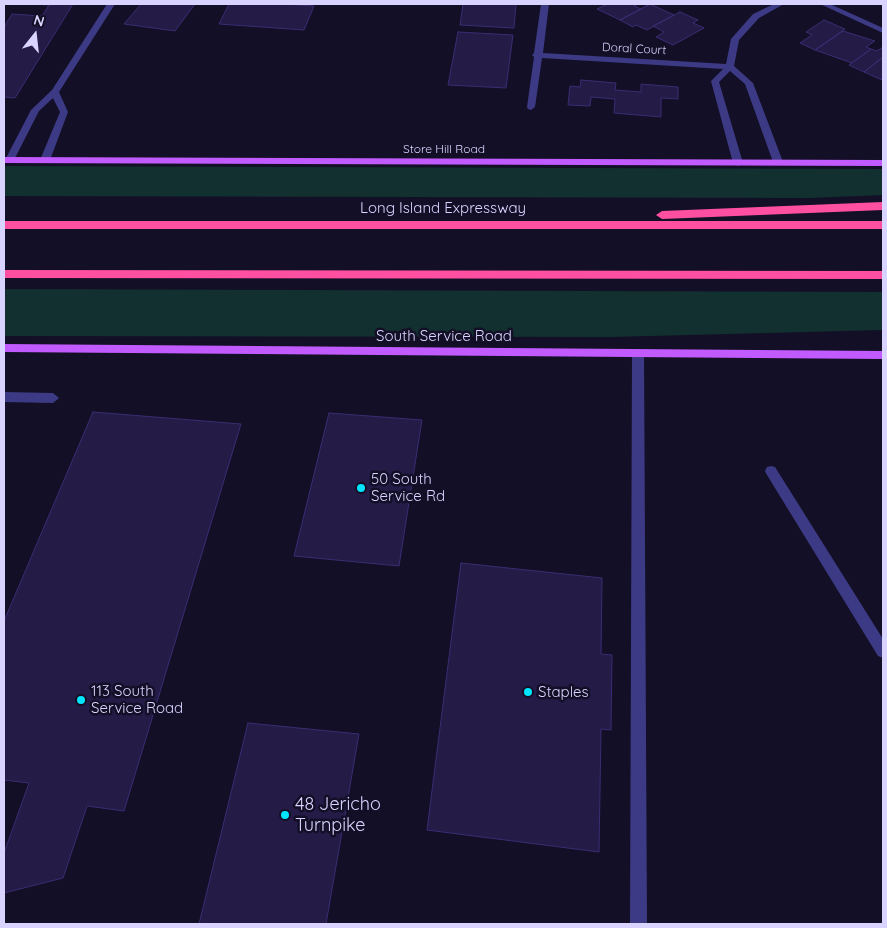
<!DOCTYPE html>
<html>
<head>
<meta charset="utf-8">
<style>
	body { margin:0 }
	#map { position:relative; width:887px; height:928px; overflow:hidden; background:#130f26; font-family:Quicksand,sans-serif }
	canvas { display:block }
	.frame { position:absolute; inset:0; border:5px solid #d9d4ff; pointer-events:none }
	.north { position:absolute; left:10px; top:10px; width:50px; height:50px; -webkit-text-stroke:4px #130f26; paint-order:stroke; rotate:16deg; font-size:14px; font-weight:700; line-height:20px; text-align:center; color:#d9d4ff }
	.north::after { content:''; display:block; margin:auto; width:18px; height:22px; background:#d9d4ff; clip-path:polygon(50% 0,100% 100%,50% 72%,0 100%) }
</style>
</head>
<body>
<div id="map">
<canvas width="887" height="928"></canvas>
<div class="frame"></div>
<div class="north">N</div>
</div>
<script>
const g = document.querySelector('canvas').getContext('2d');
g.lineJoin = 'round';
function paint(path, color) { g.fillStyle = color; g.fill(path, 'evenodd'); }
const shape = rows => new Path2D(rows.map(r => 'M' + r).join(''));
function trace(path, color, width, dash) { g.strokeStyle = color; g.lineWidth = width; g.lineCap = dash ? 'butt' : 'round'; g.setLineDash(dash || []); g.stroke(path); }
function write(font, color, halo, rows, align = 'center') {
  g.font = font + ' Quicksand,sans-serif'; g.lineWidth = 5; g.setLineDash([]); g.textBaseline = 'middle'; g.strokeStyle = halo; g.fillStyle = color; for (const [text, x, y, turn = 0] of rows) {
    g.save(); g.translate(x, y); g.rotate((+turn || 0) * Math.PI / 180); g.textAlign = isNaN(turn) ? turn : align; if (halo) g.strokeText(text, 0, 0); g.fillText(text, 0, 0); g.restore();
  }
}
paint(shape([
	[4,166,883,169,883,195,810,198,4,196],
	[4,289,883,292,883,330,611,337,4,336]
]), '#12302f');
const building = shape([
	[33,4,73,4,15,98,4,97,4,27,12,14,42,16,49,5,33,4],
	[141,4,195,4,175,31,124,24,141,4],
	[229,4,285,4,314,6,304,30,219,24,229,4],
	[463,4,516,4,514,28,460,25,463,4],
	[607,4,638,4,634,6,641,9,620,20,597,9,607,4],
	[650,4,674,15,647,30,636,25,633,27,620,20,650,4],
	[680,12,698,20,693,23,704,28,673,45,656,37,664,32,653,26,680,12],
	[824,20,845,29,815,50,800,43,812,35,806,32,824,20],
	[843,31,875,41,866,47,871,49,852,63,815,50,843,31],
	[458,32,513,35,506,88,448,85,458,32],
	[883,47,883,57,864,72,849,65,871,49,877,51,883,47],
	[883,57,882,80,864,72,883,57],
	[581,80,616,83,615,90,641,92,641,84,678,87,678,99,661,98,661,117,614,113,615,99,591,97,590,106,568,105,570,86,580,87,581,80],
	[93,412,241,424,124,811,87,806,63,878,4,893,4,853,29,783,4,780,4,621,93,412],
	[329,413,422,420,399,566,294,556,329,413],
	[461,563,602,578,601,654,612,655,611,730,601,729,599,852,427,830,461,563],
	[248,723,359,734,326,924,199,924,248,723]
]);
paint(building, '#241b47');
trace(building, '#3b2d73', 1);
paint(shape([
	[107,4,115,4,59,92,68,112,50,160,45,163,40,160,60,112,53,98,39,111,13,162,7,162,5,160,31,110,52,90,107,4],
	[541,4,549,4,543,53,726,64,731,39,753,14,774,4,784,4,759,18,739,40,734,66,753,83,783,162,778,165,773,162,745,84,730,71,719,82,743,163,738,166,733,163,711,81,723,69,542,58,535,107,531,110,528,109,527,107,534,57,532,55,534,53,541,4],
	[820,4,830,4,883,28,883,33,820,4],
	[638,349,644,353,647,924,630,924,632,353,638,349],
	[4,392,53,393,59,398,53,403,4,402,4,392],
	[771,466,775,467,883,639,883,658,878,656,767,475,765,471,767,467,771,466]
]), '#3d3a85');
paint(shape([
	[4,157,883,160,883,166,4,163,4,157],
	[4,344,883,351,883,359,4,352,4,344]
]), '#c25bff');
paint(shape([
	[883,202,883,210,662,219,656,215,662,211,883,202],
	[4,221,883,221,883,229,4,229,4,221],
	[4,270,883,271,883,279,4,278,4,270]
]), '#ff4fa3');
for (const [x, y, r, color] of [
	[361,488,5,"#00e5ff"],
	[528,692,5,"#00e5ff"],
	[81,700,5,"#00e5ff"],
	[285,815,5,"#00e5ff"]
]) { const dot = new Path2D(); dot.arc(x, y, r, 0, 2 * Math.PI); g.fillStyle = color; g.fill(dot); trace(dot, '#130f26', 2); }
write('12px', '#d9d4ff', '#130f26', [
	["Doral Court",634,49,3],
	["Store Hill Road",444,149]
]);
write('15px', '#d9d4ff', '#130f26', [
	["Long Island Expressway",443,208],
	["South Service Road",444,336]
]);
write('15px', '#d9d4ff', '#130f26', [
	["50 South",371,479],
	["Service Rd",371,496],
	["113 South",91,691],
	["Service Road",91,708],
	["Staples",538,692]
], 'left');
write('18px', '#d9d4ff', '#130f26', [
	["48 Jericho",295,805],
	["Turnpike",295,826]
], 'left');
</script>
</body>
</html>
